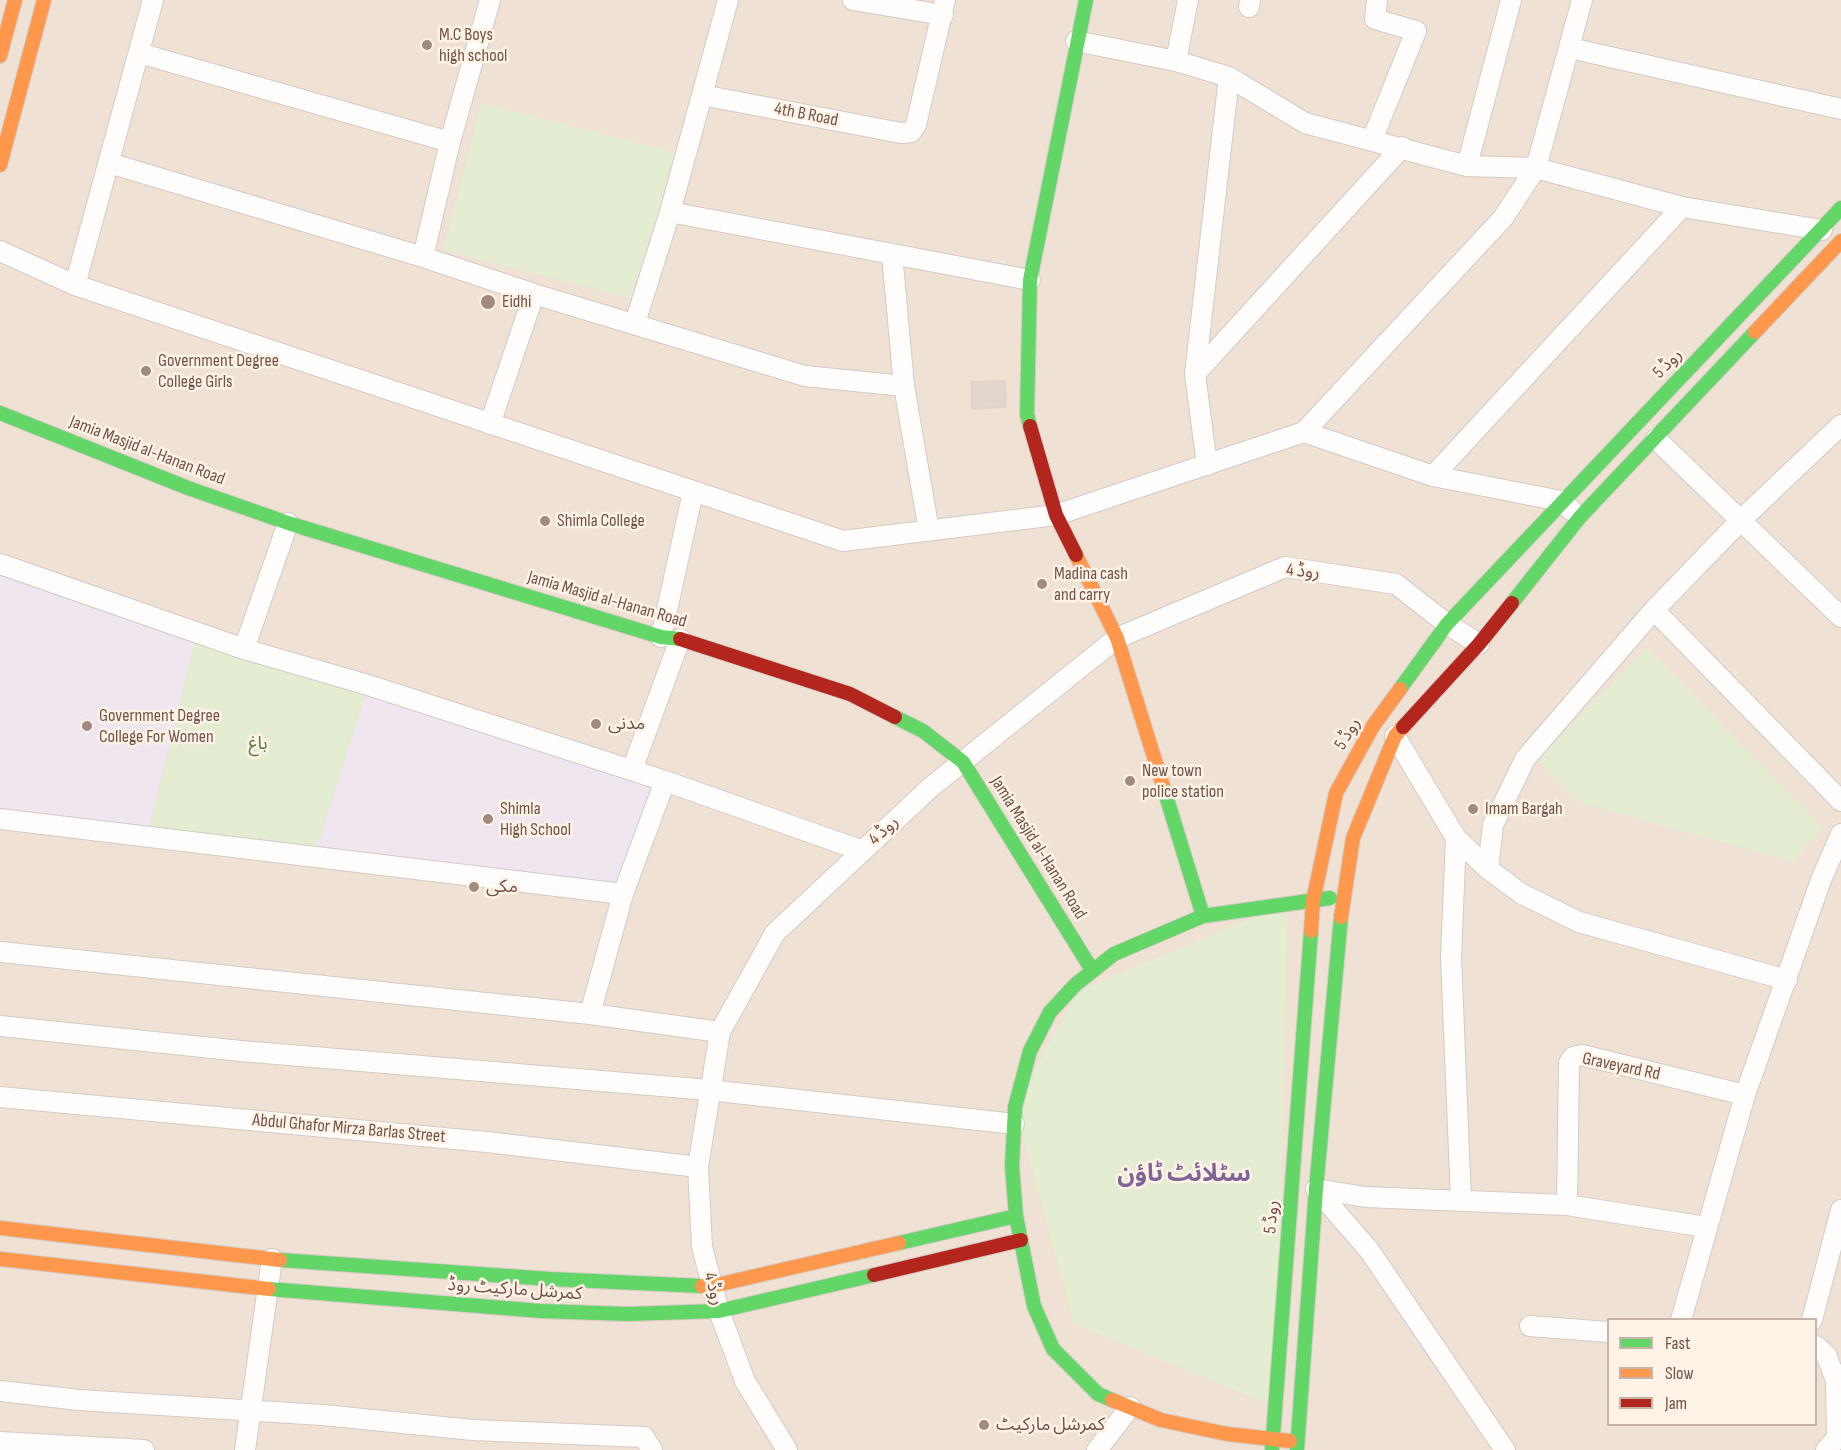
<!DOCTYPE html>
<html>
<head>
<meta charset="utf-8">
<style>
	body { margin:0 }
	#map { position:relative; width:1841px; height:1450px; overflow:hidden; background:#f6efe7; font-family:"Sofia Sans Condensed",sans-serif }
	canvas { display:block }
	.legend { position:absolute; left:1607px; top:1318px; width:210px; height:108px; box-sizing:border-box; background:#fff3e7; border:2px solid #c7b3a7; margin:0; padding:8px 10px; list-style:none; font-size:18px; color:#735348 }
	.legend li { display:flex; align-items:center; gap:12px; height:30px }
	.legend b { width:30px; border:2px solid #c7b3a7 }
</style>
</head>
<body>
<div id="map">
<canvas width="1841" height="1450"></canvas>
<ul class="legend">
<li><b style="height:8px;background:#63d668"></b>Fast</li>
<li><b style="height:8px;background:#ff974d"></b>Slow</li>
<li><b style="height:8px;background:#b3261e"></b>Jam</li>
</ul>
</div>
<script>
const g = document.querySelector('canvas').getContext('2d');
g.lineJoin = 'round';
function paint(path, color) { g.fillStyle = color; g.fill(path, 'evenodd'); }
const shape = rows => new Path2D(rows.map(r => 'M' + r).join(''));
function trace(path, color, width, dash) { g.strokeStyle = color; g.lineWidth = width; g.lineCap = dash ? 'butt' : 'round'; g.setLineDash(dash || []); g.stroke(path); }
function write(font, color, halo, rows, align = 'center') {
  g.font = font + ' "Sofia Sans Condensed","Noto Sans Arabic",sans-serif'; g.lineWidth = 5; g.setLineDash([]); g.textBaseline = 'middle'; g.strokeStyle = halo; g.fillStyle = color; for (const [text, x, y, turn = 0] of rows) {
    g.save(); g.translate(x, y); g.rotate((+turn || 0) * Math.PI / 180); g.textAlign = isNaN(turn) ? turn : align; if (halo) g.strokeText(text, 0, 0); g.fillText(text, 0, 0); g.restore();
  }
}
paint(shape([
	[0,0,1841,0,1841,1450,0,1450],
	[1608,1320,1816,1320,1816,1424,1608,1424]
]), '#efe1d4');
paint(shape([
	[0,564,197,633,147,837,0,819],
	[368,685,665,781,623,894,314,857]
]), '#f0e6f0');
paint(shape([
	[481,103,679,153,637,300,443,250],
	[197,633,368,685,314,857,147,837],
	[1647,648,1822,828,1793,862,1581,803,1537,760],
	[1288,903,1276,1407,1074,1324,1015,1107,1078,991]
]), '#e4ecd2');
const building = shape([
	[1005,381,1006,407,972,409,971,382,1005,381]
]);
paint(building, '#e2d6cf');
trace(building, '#dfd1ca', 1.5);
const street = shape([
	[853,0,943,15],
	[1249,7,1250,0],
	[1076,41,1176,61,1229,77,1305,123,1467,166,1536,168,1682,207,1822,230],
	[1570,48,1841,109],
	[139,53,450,142],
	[1176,61,1188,0],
	[702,95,901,133,911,132,916,125,945,0],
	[1372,140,1416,31,1375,19,1377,0],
	[109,163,423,257,534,294,805,376,904,386],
	[1467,166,1511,0],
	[670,212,1030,280],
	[0,251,75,285,843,541,1056,515,1304,432,1433,476,1561,501,1571,510],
	[892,254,904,386,929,531],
	[423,257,450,142,490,0],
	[75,285,153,0],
	[635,323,670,212,728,0],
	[1195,374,1402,147],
	[490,424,534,294],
	[1304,432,1503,218,1536,168,1582,0],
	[1656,439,1841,617],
	[1207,465,1195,374,1229,77],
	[1433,476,1682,207],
	[0,564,244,649,368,685,665,781,863,851],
	[1654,610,1841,801],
	[661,637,693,492],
	[244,649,288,523],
	[1395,736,1456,838,1488,869,1522,894,1579,922,1787,980],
	[632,770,680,639],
	[0,819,623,894],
	[1456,838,1451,957,1461,1200],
	[1488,869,1493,825,1525,759,1654,610,1742,519,1841,425],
	[0,952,590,1014,720,1032],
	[590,1014,623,894,665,781],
	[0,1026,241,1051,709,1090,1014,1124],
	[0,1097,487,1142,698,1167],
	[1316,1189,1365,1197,1567,1205,1706,1227],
	[1316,1189,1369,1250,1505,1450],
	[1567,1205,1569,1063,1573,1057,1582,1055,1745,1095],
	[1681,1320,1745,1095,1821,880,1841,834],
	[1812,1320,1841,1210],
	[1530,1326,1608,1332],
	[1816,1346,1826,1355,1836,1380,1837,1438,1826,1450],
	[0,1391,79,1400,323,1415,473,1430,644,1437,652,1450],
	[0,1442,144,1450],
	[245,1450,272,1259],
	[787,1450,745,1381,719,1311,702,1247,698,1167,720,1032,775,933,931,787,1117,638,1285,567,1396,584,1447,624,1479,644],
	[1097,1450,1130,1407]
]);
const fast = shape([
	[0,413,188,488,288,523,661,637,680,639],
	[1030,426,1027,414,1030,280,1086,0],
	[1512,603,1580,517,1755,332],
	[1400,689,1447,624,1841,208],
	[895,717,923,731,963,762,1092,970],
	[1163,786,1203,916],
	[899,1243,1016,1216],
	[280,1260,550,1279,702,1286],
	[269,1289,541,1311,627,1314,719,1311,874,1275],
	[1112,1400,1098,1394,1053,1349,1034,1306,1016,1216,1012,1166,1015,1107,1030,1051,1050,1012,1075,985,1114,954,1203,916,1330,898],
	[1272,1450,1311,931],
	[1297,1450,1316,1189,1341,917]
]);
const slow = shape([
	[0,56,15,0],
	[0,165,44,0],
	[1755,332,1841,241],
	[1076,555,1117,638,1163,786],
	[1341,917,1353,838,1395,736,1403,727],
	[1311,931,1313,901,1336,793,1373,726,1400,689],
	[0,1228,280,1260],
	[0,1259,269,1289],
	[702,1286,712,1286,899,1243],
	[1112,1400,1161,1420,1227,1434,1290,1441]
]);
const jam = shape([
	[1030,426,1056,515,1076,555],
	[680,639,850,694,895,717],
	[1403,727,1479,644,1512,603],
	[874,1275,1021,1240]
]);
trace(street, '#d4cac5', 22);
trace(fast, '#d4cac4', 16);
trace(slow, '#d4cac4', 16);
trace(jam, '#d4cac4', 16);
trace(street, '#fefdfb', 20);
trace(fast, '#63d668', 14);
trace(slow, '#ff974d', 14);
trace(jam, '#b3261e', 14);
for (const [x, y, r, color] of [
	[427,45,6,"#a18a80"],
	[488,302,8,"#a18a80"],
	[146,371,6,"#a18a80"],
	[545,521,6,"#a18a80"],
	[1042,584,6,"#a18a80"],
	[596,724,6,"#a18a80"],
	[87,726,6,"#a18a80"],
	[1130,781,6,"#a18a80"],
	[1473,809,6,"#a18a80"],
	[488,819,6,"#a18a80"],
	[474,887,6,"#a18a80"],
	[984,1425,6,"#a18a80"]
]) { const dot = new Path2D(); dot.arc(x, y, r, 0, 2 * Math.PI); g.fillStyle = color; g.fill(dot); trace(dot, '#fff3e7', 2); }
write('18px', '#735348', '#fff3e7', [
	["M.C Boys",439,35],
	["high school",439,56],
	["Eidhi",502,302],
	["Government Degree",158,361],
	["College Girls",158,382],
	["Shimla College",557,521],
	["Madina cash",1054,574],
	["and carry",1054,595],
	["Government Degree",99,716],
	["College For Women",99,737],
	["مدنی",608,724],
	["New town",1142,771],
	["police station",1142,792],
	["Shimla",500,809],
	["High School",500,830],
	["Imam Bargah",1485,809],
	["مکی",486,887],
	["کمرشل مارکیٹ",996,1425]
], 'left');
write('18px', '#735348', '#fff3e7', [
	["4th B Road",806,115,11],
	["روڈ 5",1668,364,-46],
	["Jamia Masjid al-Hanan Road",147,451,21],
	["روڈ 4",1303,572,5],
	["Jamia Masjid al-Hanan Road",607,600,16],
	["روڈ 5",1348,734,-60],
	["روڈ 4",884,831,-43],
	["Jamia Masjid al-Hanan Road",1038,848,58],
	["Graveyard Rd",1621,1067,12],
	["Abdul Ghafor Mirza Barlas Street",349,1129,5],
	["روڈ 5",1272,1217,-86],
	["روڈ 4",713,1289,75],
	["کمرشل مارکیٹ روڈ",515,1290,4]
]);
write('18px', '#567841', '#fff3e7', [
	["باغ",258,744]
]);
write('bold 24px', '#816496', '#fff3e7', [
	["سٹلائٹ ٹاؤن",1184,1175]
]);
</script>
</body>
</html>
